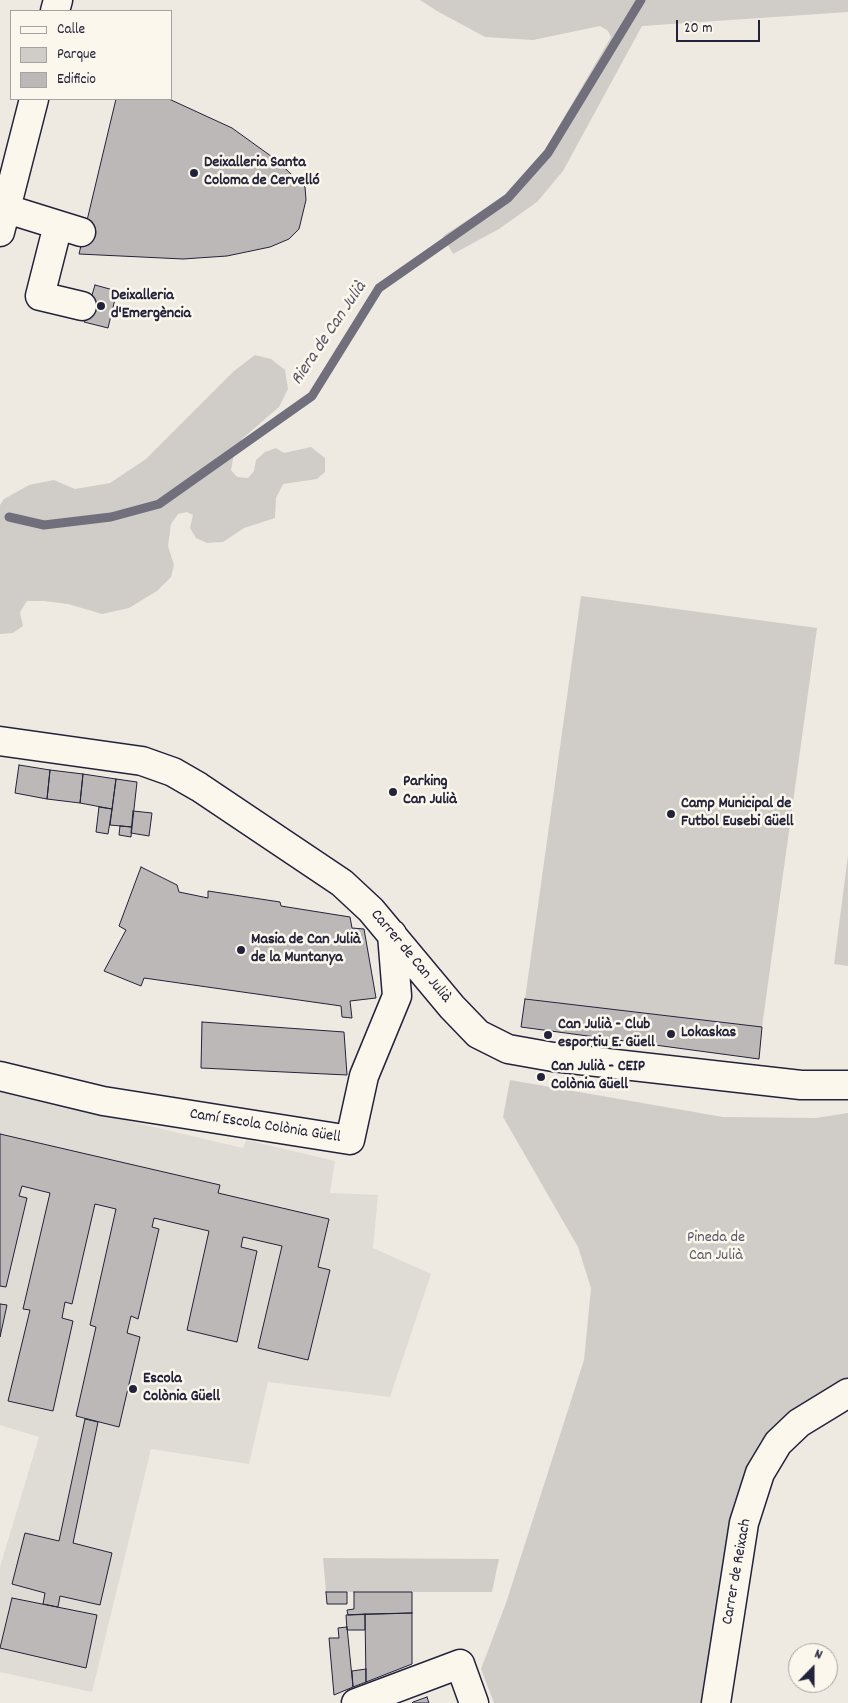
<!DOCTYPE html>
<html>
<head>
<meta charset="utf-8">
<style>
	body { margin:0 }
	#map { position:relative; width:848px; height:1703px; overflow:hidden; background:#eeeae2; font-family:Dekko,sans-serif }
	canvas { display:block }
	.legend { position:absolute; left:10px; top:10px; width:162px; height:90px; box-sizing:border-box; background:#fbf7ec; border:1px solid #a4a2a5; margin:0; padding:6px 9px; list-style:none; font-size:15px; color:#22223b }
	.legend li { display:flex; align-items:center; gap:10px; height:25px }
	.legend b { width:25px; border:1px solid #a4a2a5 }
	.north { position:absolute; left:788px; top:1643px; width:50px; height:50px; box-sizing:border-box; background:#fbf7ec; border:1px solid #a4a2a5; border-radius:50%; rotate:22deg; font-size:14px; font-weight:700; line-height:20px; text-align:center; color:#22223b }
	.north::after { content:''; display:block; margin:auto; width:18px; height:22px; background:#22223b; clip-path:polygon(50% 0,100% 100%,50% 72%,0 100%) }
	.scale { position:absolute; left:676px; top:20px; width:84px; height:22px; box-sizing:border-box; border:2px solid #22223b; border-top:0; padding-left:6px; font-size:15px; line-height:18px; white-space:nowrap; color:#22223b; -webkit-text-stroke:4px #fbf7ec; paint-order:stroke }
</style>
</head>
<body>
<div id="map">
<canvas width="848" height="1703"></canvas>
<ul class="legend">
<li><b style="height:6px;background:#fbf7ec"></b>Calle</li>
<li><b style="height:14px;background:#d0cdc9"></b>Parque</li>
<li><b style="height:14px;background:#bcb8b8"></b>Edificio</li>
</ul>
<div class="north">N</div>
<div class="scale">20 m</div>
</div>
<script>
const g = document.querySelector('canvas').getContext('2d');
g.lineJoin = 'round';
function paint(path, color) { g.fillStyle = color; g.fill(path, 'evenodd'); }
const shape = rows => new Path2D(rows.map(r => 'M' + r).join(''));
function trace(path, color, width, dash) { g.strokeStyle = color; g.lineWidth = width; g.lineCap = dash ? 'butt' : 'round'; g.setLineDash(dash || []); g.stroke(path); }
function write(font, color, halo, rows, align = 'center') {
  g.font = font + ' Dekko,sans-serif'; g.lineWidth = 5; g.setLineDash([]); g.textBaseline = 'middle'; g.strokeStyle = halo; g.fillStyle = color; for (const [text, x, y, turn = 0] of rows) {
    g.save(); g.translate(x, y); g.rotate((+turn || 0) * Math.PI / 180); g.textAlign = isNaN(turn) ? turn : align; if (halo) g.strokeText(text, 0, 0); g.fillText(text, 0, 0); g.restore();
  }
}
paint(shape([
	[0,1091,243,1148,246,1140,335,1161,330,1193,378,1195,373,1248,431,1274,390,1397,268,1382,249,1464,151,1449,92,1692,0,1672,0,1567,39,1437,0,1425]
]), '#dfdbd5');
paint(shape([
	[420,0,848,0,848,12,642,26,563,171,537,202,499,229,453,254,443,236,503,197,539,160,611,37,608,31,600,26,533,40,485,37,437,11],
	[255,355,271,359,285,370,288,389,279,407,242,439,234,454,231,470,237,477,248,478,254,471,256,460,265,452,276,448,284,453,311,447,325,458,325,472,317,479,283,484,276,498,275,518,244,528,223,542,207,543,196,538,190,528,193,515,187,512,178,514,171,524,168,546,174,565,171,577,157,591,129,608,102,614,68,604,44,601,27,601,20,612,23,626,13,633,0,634,0,505,4,499,29,485,54,480,75,489,110,483,146,459,234,371],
	[581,596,817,628,762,1027,525,999],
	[848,855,848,966,834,964],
	[510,1080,723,1117,816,1118,848,1113,848,1378,787,1414,760,1442,738,1506,706,1703,494,1703,481,1669,506,1603,584,1360,591,1288,578,1247,503,1117],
	[323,1558,499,1559,492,1592,326,1592]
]), '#d0cdc9');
trace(shape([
	[9,517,44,525,111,517,159,504,312,396,379,288,508,198,548,153,641,0]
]), '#716f7c', 9);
const building = shape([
	[116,99,169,99,232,128,275,159,305,187,306,200,299,229,289,239,270,247,227,256,183,259,79,254,116,99],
	[95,285,117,291,108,328,84,322,95,285],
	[19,765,50,770,47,799,15,793,19,765],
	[50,770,83,774,80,803,47,799,50,770],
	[83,774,116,779,112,809,80,803,83,774],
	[116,779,137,782,132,827,110,825,116,779],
	[99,807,112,809,108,834,96,832,99,807],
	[133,811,152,813,149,836,131,833,133,811],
	[120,826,132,827,131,837,119,835,120,826],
	[141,867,177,885,179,892,208,898,208,891,280,902,281,906,350,917,352,928,364,929,376,998,350,1001,352,1018,342,1017,341,1006,144,978,141,986,104,971,126,930,119,926,141,867],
	[525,999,762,1027,759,1059,521,1027,525,999],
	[202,1022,344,1032,347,1075,201,1068,202,1022],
	[0,1134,220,1185,218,1193,329,1219,318,1267,330,1270,308,1360,258,1348,282,1246,243,1237,241,1247,257,1251,237,1342,187,1330,209,1231,154,1218,152,1227,159,1229,138,1319,131,1316,127,1333,140,1337,119,1427,76,1416,96,1327,90,1325,116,1209,95,1204,72,1304,65,1302,62,1318,73,1321,53,1411,8,1401,30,1310,23,1309,50,1193,22,1186,19,1196,27,1198,6,1287,0,1286,0,1134],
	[0,1304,7,1305,0,1337,0,1304],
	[85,1419,98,1422,73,1543,112,1553,100,1605,60,1596,58,1607,43,1604,45,1593,12,1584,25,1533,59,1541,85,1419],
	[326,1592,347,1592,347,1604,327,1604,326,1592],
	[354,1592,412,1592,412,1613,348,1615,347,1610,354,1609,354,1592],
	[12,1598,97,1615,86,1668,0,1648,12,1598],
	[412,1613,412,1664,366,1682,365,1614,412,1613],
	[365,1614,365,1630,347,1630,346,1615,365,1614],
	[347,1627,353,1687,334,1695,329,1638,339,1638,338,1628,347,1627],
	[366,1669,366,1682,353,1687,352,1671,366,1669],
	[427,1697,429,1703,412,1703,413,1702,427,1697]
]);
paint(building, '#bcb8b8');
trace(building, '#22223b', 1);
const minor = shape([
	[55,11,58,0],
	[7,209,81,232],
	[58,225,40,296,82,306],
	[0,232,34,99],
	[0,741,142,761,173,772,199,787,342,883,371,910,452,1007,478,1034,508,1049,553,1057,801,1085,848,1085],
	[0,1076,103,1101,350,1140,364,1076,397,996,392,934],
	[356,1703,460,1664,474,1703],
	[716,1703,744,1523,760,1473,778,1443,799,1423,848,1393]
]);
trace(minor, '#22223b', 31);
trace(minor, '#fbf7ec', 28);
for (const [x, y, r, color] of [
	[194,173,5,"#22223b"],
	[101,306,5,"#22223b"],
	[393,792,5,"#22223b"],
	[671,814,5,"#22223b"],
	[241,950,5,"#22223b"],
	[671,1034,5,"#22223b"],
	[548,1035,5,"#22223b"],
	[541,1077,5,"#22223b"],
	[133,1389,5,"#22223b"]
]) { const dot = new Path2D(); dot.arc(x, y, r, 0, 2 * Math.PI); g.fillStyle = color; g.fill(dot); trace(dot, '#fbf7ec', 2); }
write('bold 16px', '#22223b', '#fbf7ec', [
	["Deixalleria Santa",204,164],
	["Coloma de Cervelló",204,182],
	["Deixalleria",111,297],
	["d'Emergència",111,315],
	["Parking",403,783],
	["Can Julià",403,801],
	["Camp Municipal de",681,805],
	["Futbol Eusebi Güell",681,823],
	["Masia de Can Julià",251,941],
	["de la Muntanya",251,959],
	["Can Julià - Club",558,1026],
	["esportiu E. Güell",558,1044],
	["Lokaskas",681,1034],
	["Can Julià - CEIP",551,1068],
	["Colònia Güell",551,1086],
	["Escola",143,1380],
	["Colònia Güell",143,1398]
], 'left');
write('16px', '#22223b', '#fbf7ec', [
	["Carrer de Can Julià",410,957,50],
	["Camí Escola Colònia Güell",265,1127,9],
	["Carrer de Reixach",738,1572,-80]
]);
write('16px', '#565566', '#fbf7ec', [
	["Pineda de",716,1239],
	["Can Julià",716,1257]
]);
write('italic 18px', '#575666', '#fbf7ec', [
	["Riera de Can Julià",330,334,-56]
]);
</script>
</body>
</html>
